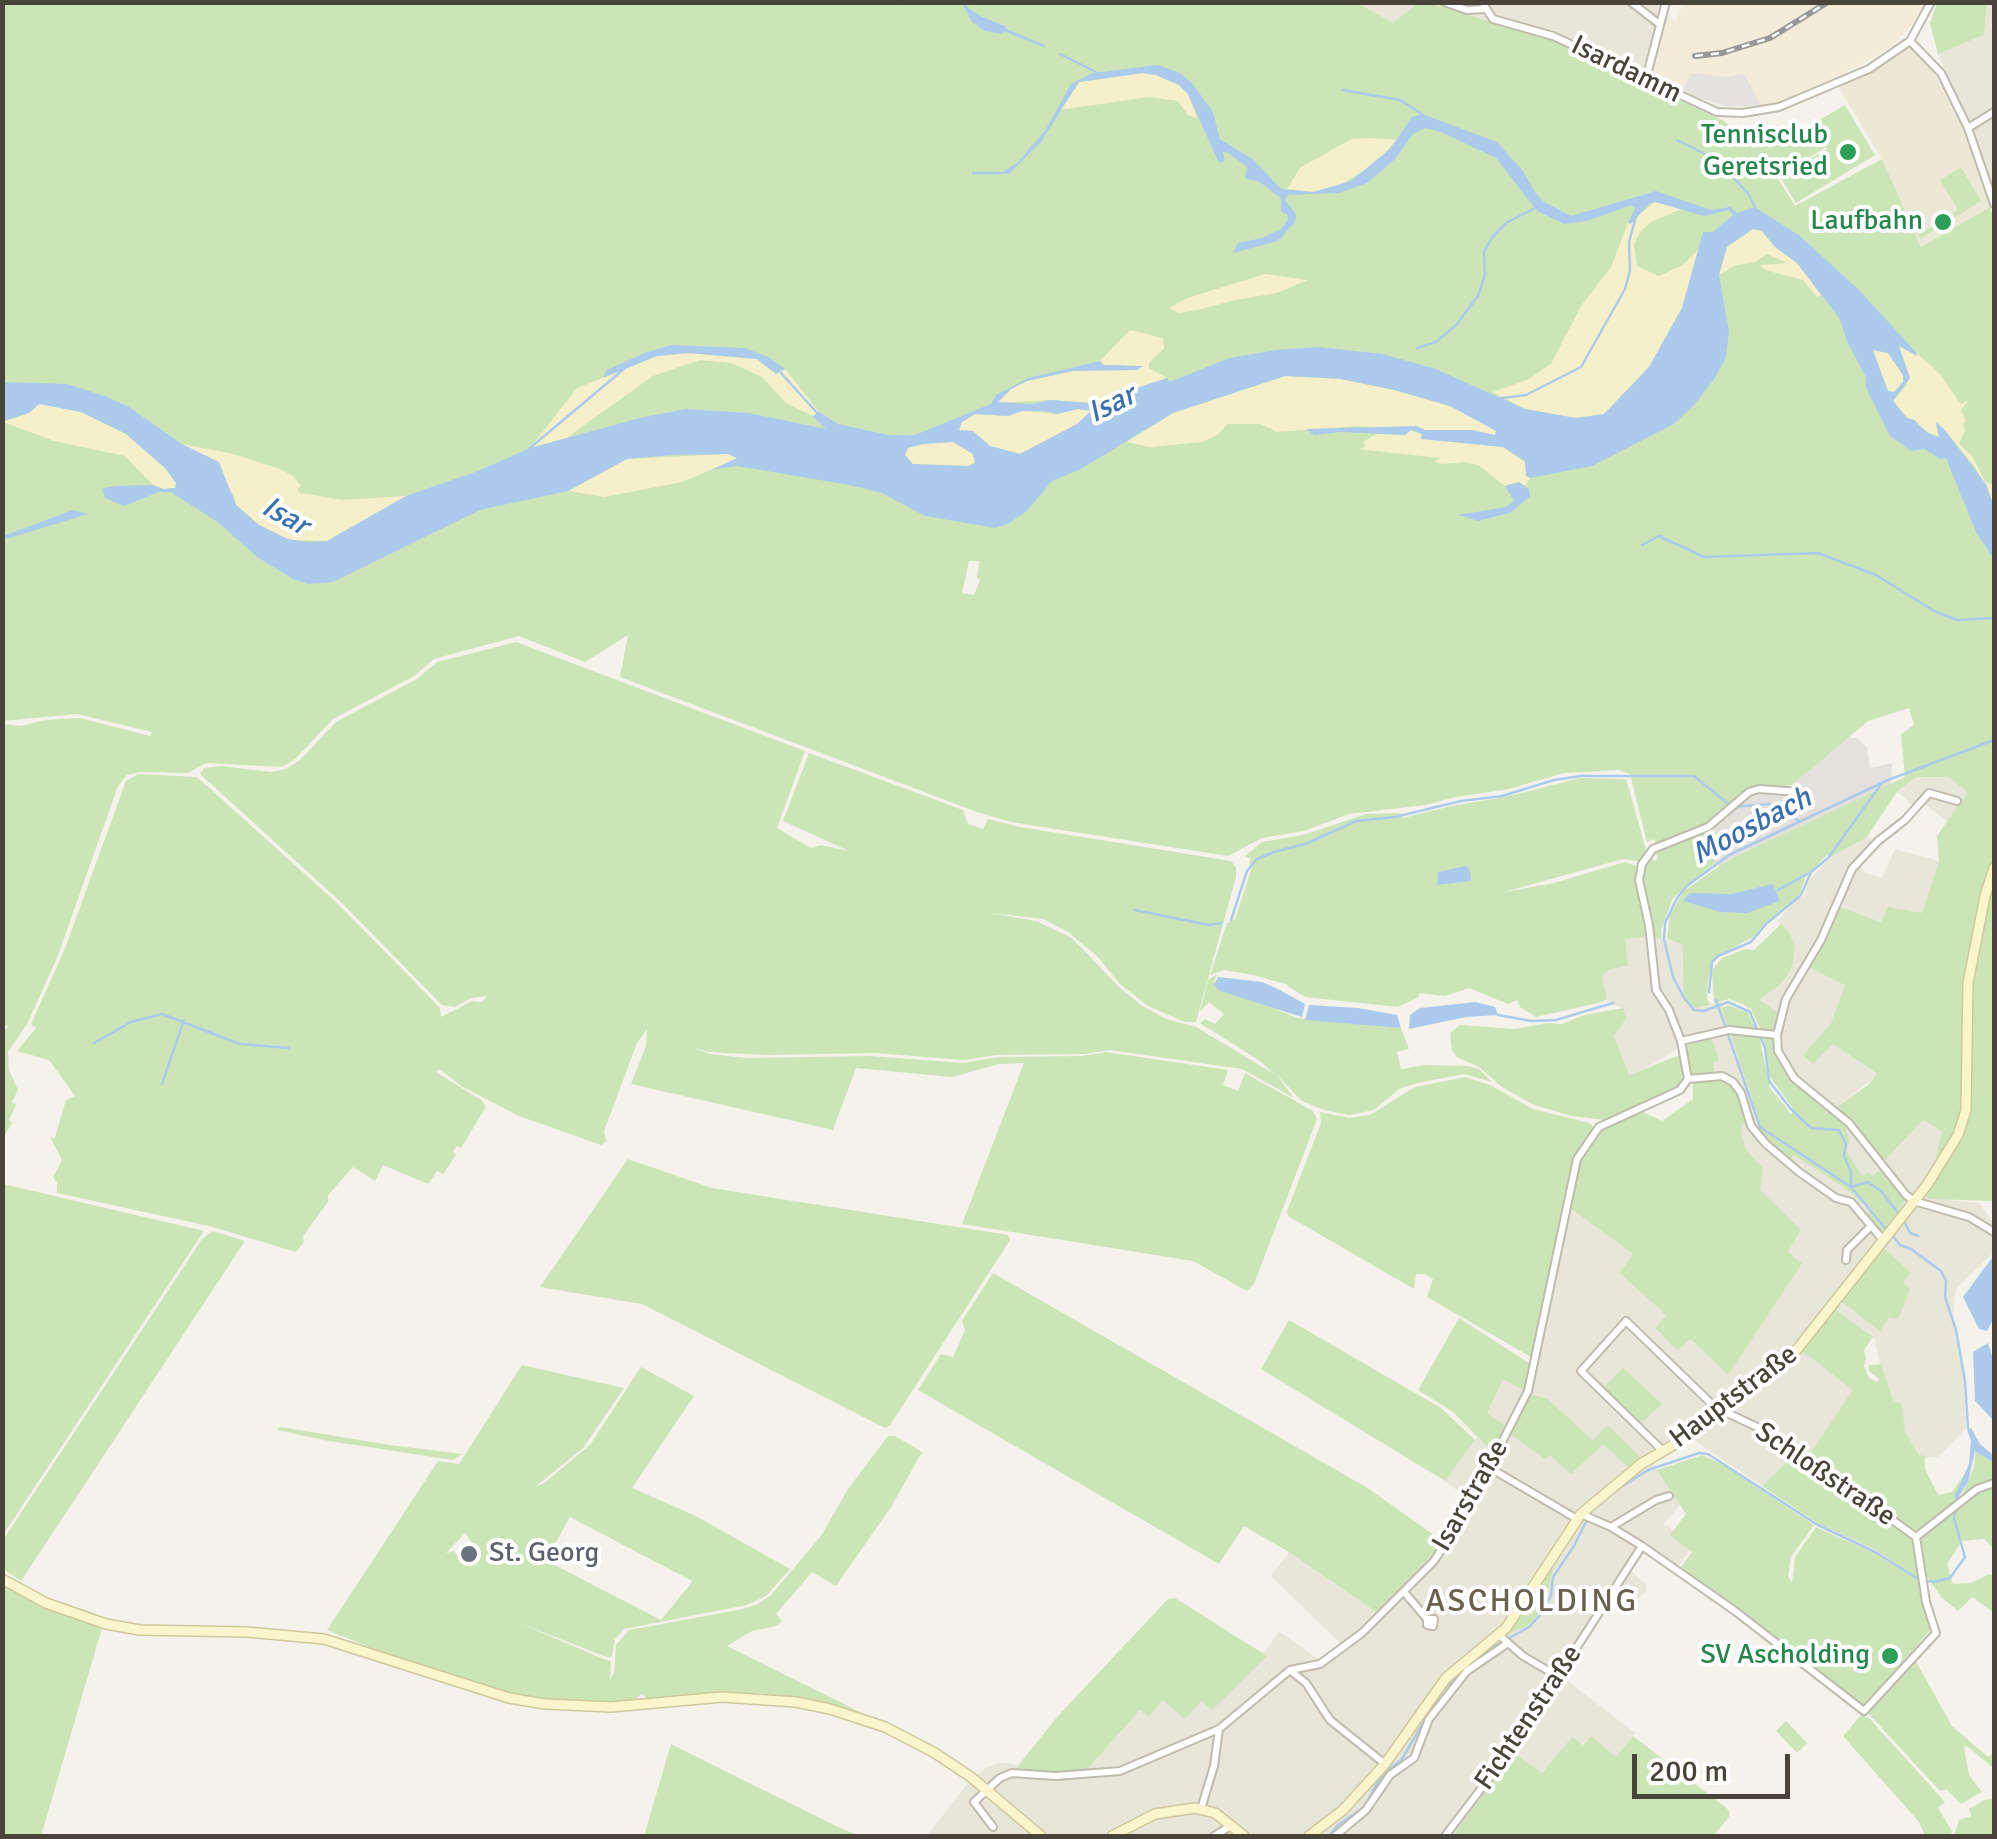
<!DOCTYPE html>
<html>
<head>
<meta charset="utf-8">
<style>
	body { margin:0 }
	#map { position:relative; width:1997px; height:1839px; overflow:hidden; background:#f4f2eb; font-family:Signika,sans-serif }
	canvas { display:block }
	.frame { position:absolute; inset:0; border:5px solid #484439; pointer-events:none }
	.scale { position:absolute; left:1632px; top:1754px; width:158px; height:45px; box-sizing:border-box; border:5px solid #484439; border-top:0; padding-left:12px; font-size:30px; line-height:35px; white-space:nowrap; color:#484439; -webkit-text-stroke:8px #fff; paint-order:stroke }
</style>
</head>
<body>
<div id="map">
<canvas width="1997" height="1839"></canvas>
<div class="frame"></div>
<div class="scale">200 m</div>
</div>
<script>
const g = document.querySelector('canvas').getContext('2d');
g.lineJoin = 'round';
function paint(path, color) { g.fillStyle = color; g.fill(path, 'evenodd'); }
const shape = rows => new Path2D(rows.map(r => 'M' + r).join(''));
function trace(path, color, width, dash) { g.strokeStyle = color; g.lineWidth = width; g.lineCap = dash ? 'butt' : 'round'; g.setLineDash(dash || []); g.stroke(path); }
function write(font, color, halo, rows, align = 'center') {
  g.font = font + ' Signika,sans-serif'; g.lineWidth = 8; g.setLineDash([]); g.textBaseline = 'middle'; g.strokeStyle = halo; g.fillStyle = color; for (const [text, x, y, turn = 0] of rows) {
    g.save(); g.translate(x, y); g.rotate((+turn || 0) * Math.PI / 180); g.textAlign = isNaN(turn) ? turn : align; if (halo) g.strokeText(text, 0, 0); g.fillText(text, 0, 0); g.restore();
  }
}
paint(shape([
	[1355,3,1418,3,1393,23],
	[1428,3,1662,3,1642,82,1544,37],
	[1987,3,1994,3,1994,188,1938,54,1984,35],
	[1949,776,1967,791,1948,822,1922,802,1906,822,1861,865,1865,873,1882,878,1895,849,1939,861,1922,913,1881,922,1838,907,1845,984,1831,1023,1803,1055,1832,1043,1877,1075,1834,1110,1884,1160,1923,1120,1943,1131,1936,1157,1945,1163,1925,1192,1928,1198,1979,1203,1994,1224,1994,1252,1956,1289,1953,1313,1963,1370,1966,1428,1938,1457,1915,1458,1887,1401,1875,1339,1834,1309,1802,1351,1854,1390,1808,1456,1796,1453,1762,1486,1692,1439,1652,1460,1680,1505,1664,1524,1695,1545,1673,1572,1648,1554,1640,1555,1630,1571,1646,1584,1647,1590,1634,1603,1614,1595,1560,1675,1635,1733,1616,1758,1591,1737,1456,1833,1460,1836,1127,1836,1120,1829,1109,1836,927,1836,970,1780,987,1767,998,1763,1013,1764,1027,1771,1091,1766,1140,1710,1163,1700,1202,1701,1266,1656,1263,1654,1279,1631,1321,1661,1342,1645,1271,1576,1289,1552,1379,1614,1444,1542,1469,1500,1445,1481,1477,1437,1493,1454,1507,1428,1486,1414,1503,1378,1526,1391,1570,1208,1633,1254,1666,1315,1655,1329,1677,1349,1691,1339,1728,1374,1801,1263,1788,1252,1801,1230,1759,1190,1763,1168,1746,1150,1713,1064,1688,1042,1653,1064,1629,1075,1614,1036,1626,1019,1622,1008,1608,1003,1602,976,1610,969,1625,938,1649,936,1682,943,1682,972,1703,1007,1721,1001,1760,1124,1815,1126,1826,1110,1807,1096,1782,1067,1774,1031,1780,1014,1759,999,1789,932,1778,921,1795,900,1804,896,1809,880,1831,857,1867,837,1876,840,1903,820,1913,806,1898,792,1916,777]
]), '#e8e5d9');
paint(shape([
	[1684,3,1923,3,1914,23,1891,47,1840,75,1778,103,1746,108,1694,96,1656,75,1655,64,1667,17,1676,20]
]), '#f4ebd8');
paint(shape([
	[1846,738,1857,738,1867,747,1870,768,1892,763,1891,784,1732,858,1719,867,1710,854,1712,821,1726,801,1759,786,1792,785]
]), '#e4e1dc');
paint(shape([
	[1910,44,1927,60,1964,131,1990,207,1921,247,1882,159,1837,85,1871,71]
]), '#ece8d6');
paint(shape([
	[1355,2,1393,23,1418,3,1428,3,1544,37,1724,121,1753,148,1816,133,1825,148,1777,177,1795,206,1882,159,1921,247,1990,207,1994,220,1994,1201,1928,1199,1925,1192,1945,1164,1936,1157,1942,1131,1923,1120,1884,1161,1880,1160,1833,1110,1868,1085,1877,1074,1833,1044,1813,1064,1803,1055,1831,1023,1845,985,1807,966,1837,906,1881,922,1888,907,1922,913,1939,861,1937,836,1967,792,1949,777,1916,777,1897,792,1867,837,1831,857,1827,855,1805,878,1800,894,1764,924,1753,937,1714,958,1708,979,1707,998,1710,1005,1696,1008,1691,1006,1684,995,1682,944,1667,939,1670,915,1683,892,1709,873,1732,858,1905,777,1901,734,1914,725,1909,708,1868,721,1792,785,1759,786,1742,794,1709,825,1657,846,1654,839,1647,842,1630,774,1619,770,1564,773,1509,789,1456,797,1425,805,1349,814,1304,831,1262,838,1228,856,1011,822,977,812,620,677,628,635,585,662,519,636,434,659,414,676,333,719,295,759,282,767,206,763,188,773,140,772,127,775,118,786,57,958,27,1024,8,1052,9,1070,18,1090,12,1102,16,1105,9,1120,12,1123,3,1138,2,1034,8,1026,4,1026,3,1032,3,724,21,726,45,720,80,718,150,736,152,732,77,714,3,721,3,3],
	[969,561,979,561,977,577,980,580,974,595,962,593],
	[1937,3,1987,3,1984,35,1938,54,1930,23],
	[1845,105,1875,155,1796,203,1780,177,1827,149,1813,124],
	[1961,167,1981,201,1920,239,1918,235,1958,210,1940,180],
	[516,642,805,751,777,828,811,848,821,845,849,851,783,821,809,753,963,810,968,824,983,829,988,819,1020,827,1231,861,1236,867,1236,877,1196,1022,1185,1022,1148,1006,1120,984,1097,956,1068,932,1043,919,991,913,1036,921,1072,938,1120,988,1141,1005,1166,1019,1196,1027,1274,1074,1260,1061,1200,1023,1205,1019,1215,1024,1224,1014,1209,1002,1200,1012,1208,980,1217,974,1214,982,1297,1018,1401,1028,1409,1049,1397,1052,1401,1069,1425,1065,1468,1066,1479,1069,1492,1082,1464,1074,1417,1083,1399,1089,1374,1110,1350,1115,1324,1110,1302,1101,1276,1074,1294,1098,1242,1069,1110,1050,1086,1054,996,1055,964,1060,875,1053,765,1055,709,1052,690,1047,711,1054,747,1058,871,1056,963,1063,998,1057,1081,1056,1106,1052,1228,1070,1223,1085,1238,1091,1245,1073,1313,1111,1317,1119,1254,1284,1247,1291,1193,1261,962,1224,1024,1063,999,1064,952,1077,856,1068,833,1130,631,1084,646,1046,647,1029,637,1043,604,1131,606,1141,601,1145,519,1116,463,1087,439,1069,436,1072,481,1100,486,1107,461,1148,457,1146,453,1151,456,1155,443,1174,437,1171,428,1184,383,1165,375,1181,353,1167,328,1195,328,1202,303,1236,304,1242,296,1252,209,1226,57,1193,57,1183,53,1177,62,1160,50,1137,54,1139,56,1134,66,1100,75,1096,49,1060,17,1051,36,1028,31,1024,64,951,126,781,138,774,197,777,338,904,440,1008,441,1017,472,1001,482,1002,487,996,471,998,455,1007,442,1005,343,904,200,774,204,768,221,766,270,772,286,769,300,760,336,722,417,679,437,662],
	[1580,778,1626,779,1645,846,1646,854,1642,862,1623,859,1504,892,1554,883,1625,862,1640,867,1650,936,1625,939,1628,966,1610,969,1602,976,1607,999,1602,1002,1536,1017,1520,1007,1517,1000,1508,1004,1469,988,1445,996,1419,993,1419,997,1398,1007,1305,997,1285,984,1253,975,1224,970,1210,975,1227,923,1235,919,1252,867,1249,864,1251,859,1245,856,1262,842,1303,835,1366,814,1400,813,1403,818,1451,806,1505,797],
	[1712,827,1710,854,1716,862,1673,898,1661,930,1662,939,1653,937,1641,881,1643,868,1650,857,1655,861,1658,858,1655,851],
	[1781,924,1789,932,1795,947,1793,963,1787,976,1776,988,1759,999,1780,1014,1774,1031,1761,1030,1751,1009,1744,1005,1729,999,1714,1003,1712,970,1722,958,1745,949,1754,950],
	[1728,1005,1748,1013,1757,1031,1727,1028,1722,1008],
	[1623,1008,1626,1019,1614,1036,1629,1075,1680,1055,1685,1078,1679,1087,1606,1120,1572,1116,1534,1105,1502,1087,1479,1067,1457,1057,1452,1050,1450,1033,1460,1025,1515,1029,1547,1023,1562,1024,1585,1015],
	[1730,1031,1759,1036,1770,1088,1791,1114,1794,1110,1770,1077,1763,1035,1772,1037,1782,1067,1793,1082,1827,1110,1821,1118,1828,1112,1844,1124,1850,1140,1846,1150,1862,1176,1869,1172,1872,1176,1881,1170,1905,1201,1882,1233,1868,1215,1870,1209,1844,1187,1794,1155,1790,1159,1755,1128,1760,1124],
	[1711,1036,1719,1060,1713,1064,1715,1073,1691,1076,1685,1045],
	[1465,1077,1490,1085,1533,1109,1589,1123,1593,1127,1571,1172,1531,1357,1427,1297,1433,1279,1425,1274,1416,1274,1414,1289,1288,1216,1287,1211,1321,1123,1320,1112,1349,1118,1370,1115,1415,1087],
	[1724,1078,1737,1092,1745,1121,1741,1130,1746,1150,1763,1168,1760,1190,1801,1230,1788,1252,1802,1263,1728,1375,1691,1339,1677,1350,1655,1328,1666,1315,1620,1273,1633,1254,1570,1208,1579,1159,1598,1132,1609,1123,1641,1111,1662,1121,1693,1099,1693,1082],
	[628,1159,712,1188,1008,1235,1010,1240,890,1425,885,1428,642,1304,540,1287],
	[3,1184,204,1231,3,1535,2,1184],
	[213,1231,245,1241,21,1581,3,1569,3,1540,202,1239],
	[1882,1246,1911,1273,1903,1282,1910,1290,1898,1319,1889,1317,1880,1331,1842,1302],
	[993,1273,1366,1487,1444,1542,1379,1614,1289,1552,1244,1526,1219,1564,918,1390,941,1354,953,1357,965,1330,962,1321],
	[1834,1309,1873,1337,1864,1350,1866,1358,1864,1366,1869,1378,1877,1382,1879,1379,1869,1371,1869,1365,1881,1364,1893,1400,1902,1405,1905,1432,1919,1455,1925,1456,1925,1469,1938,1495,1952,1492,1963,1476,1966,1476,1950,1508,1921,1531,1908,1528,1808,1456,1853,1390,1802,1351],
	[1459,1318,1532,1365,1527,1392,1503,1379,1487,1413,1508,1428,1494,1454,1453,1412,1418,1390],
	[1289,1320,1441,1408,1475,1440,1445,1481,1261,1369],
	[522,1365,624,1388,583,1448,536,1486,543,1484,590,1445,641,1367,694,1396,632,1488,696,1516,790,1569,766,1596,747,1605,624,1629,615,1639,612,1656,609,1658,519,1623,611,1662,610,1680,614,1673,616,1645,629,1630,743,1609,758,1604,771,1595,821,1536,848,1489,888,1436,895,1436,922,1452,891,1507,836,1586,812,1572,776,1614,782,1621,776,1626,752,1631,727,1646,874,1719,832,1705,759,1693,648,1700,642,1694,636,1698,636,1702,610,1704,543,1700,504,1692,404,1661,327,1630,438,1461,459,1464],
	[570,1517,692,1581,692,1582,661,1620,549,1562,546,1560],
	[465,1533,480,1554,477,1560,466,1565,454,1551,446,1553],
	[1623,1368,1662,1404,1642,1423,1603,1388],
	[1533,1395,1548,1399,1593,1441,1607,1425,1642,1459,1629,1468,1603,1444,1571,1474,1550,1455,1545,1459,1512,1435,1528,1396],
	[280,1427,390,1445,462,1454,453,1460,329,1441,277,1430],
	[1976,1450,1994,1463,1994,1481,1959,1502,1973,1470],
	[1796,1453,1913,1538,1920,1575,1918,1578,1876,1550,1817,1523,1762,1486],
	[1702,1455,1722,1464,1814,1525,1791,1557,1788,1576,1792,1583,1795,1557,1816,1527,1876,1554,1921,1582,1931,1629,1864,1707,1761,1630,1763,1626,1690,1579,1691,1575,1681,1567,1692,1552,1670,1535,1686,1514,1657,1470],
	[1994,1486,1994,1549,1984,1539,1962,1541,1947,1564,1953,1584,1971,1583,1989,1574,1994,1576,1994,1613,1972,1597,1958,1611,1942,1598,1927,1577,1921,1540,1927,1532,1967,1500,1984,1488],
	[1547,1564,1553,1568,1544,1607,1527,1626,1506,1634],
	[2,1583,55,1610,102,1628,41,1836,3,1836],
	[1175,1598,1267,1656,1212,1710,1201,1701,1185,1719,1163,1700,1149,1717,1140,1710,1085,1772,1042,1773,1017,1767,1057,1717,1168,1599],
	[1914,1658,1952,1726,1988,1757,1994,1753,1992,1767,1967,1746,1964,1747,1969,1775,1982,1792,1961,1804,1946,1789,1940,1791,1868,1713],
	[1861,1715,1869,1718,1945,1802,1938,1808,1952,1831,1950,1836,1925,1836,1919,1822,1843,1736],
	[1786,1721,1807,1743,1797,1753,1776,1731],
	[1591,1736,1616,1757,1633,1736,1729,1810,1729,1817,1713,1836,1460,1836,1455,1832,1515,1754,1542,1773,1572,1737,1583,1745],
	[671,1744,838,1827,859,1836,644,1836],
	[1994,1799,1994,1836,1954,1836,1959,1820,1971,1816,1969,1809,1984,1800]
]), '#cce5b7');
paint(shape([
	[1143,73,1156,75,1179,85,1188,94,1197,118,1188,115,1178,101,1149,97,1059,110,1079,82],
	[1369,138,1397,140,1375,163,1338,187,1313,192,1287,189,1300,168,1351,139],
	[1655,202,1682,209,1651,222,1640,232,1634,244,1637,266,1659,276,1681,266,1698,250,1682,308,1649,367,1604,414,1575,418,1525,409,1493,392,1529,379,1551,364,1581,306,1611,267,1628,223],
	[1752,229,1762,231,1775,247,1797,263,1821,295,1817,297,1803,280,1765,270,1760,265,1787,263,1767,254,1755,262,1736,265,1719,275,1727,247],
	[1265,274,1308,280,1277,293,1235,300,1202,309,1179,313,1169,308,1187,298],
	[1130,330,1163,338,1164,349,1149,362,1149,368,1167,378,1116,395,1100,408,1092,403,1050,400,997,403,1011,389,1027,381,1073,371,1127,365,1103,365,1100,361],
	[1895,341,1916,356,1916,352,1940,374,1961,404,1969,400,1961,410,1966,422,1963,423,1965,430,1959,444,1972,456,1985,481,1992,485,1993,503,1975,467,1944,429,1936,424,1939,438,1927,433,1914,420,1907,418,1893,401,1907,385,1903,359],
	[1872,350,1888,353,1903,375,1903,382,1894,392,1888,391],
	[688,353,757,359,776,374,785,369,819,412,813,416,786,403,762,377,731,363,700,360,653,376,566,438,530,448,577,388,657,356],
	[1285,376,1341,379,1394,390,1450,406,1480,421,1496,431,1496,436,1472,430,1454,432,1358,426,1277,432,1261,424,1227,424,1218,435,1202,442,1150,447,1126,442,1173,413],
	[39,404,81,412,126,434,165,468,176,483,175,488,163,489,153,485,125,456,54,441,3,422,29,413],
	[1078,409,1093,411,1077,424,1020,454,990,446,973,431,959,430,961,422,975,414,1008,416,1022,411,1057,414],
	[1410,430,1422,434,1422,439,1503,447,1525,462,1526,475,1530,478,1525,486,1519,482,1505,486,1478,465,1464,462,1443,464,1434,462,1440,458,1358,449,1365,447,1364,441,1377,434,1405,435],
	[953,442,973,454,975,463,968,466,912,464,905,455,908,448,924,443],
	[182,444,233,454,280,469,293,476,301,486,297,489,300,493,342,500,406,496,327,541,288,540,259,525,236,505,234,495],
	[728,454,739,458,682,482,604,497,568,491,627,459]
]), '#f5f0ca');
paint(shape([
	[1691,73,1728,77,1744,74,1762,107,1725,106,1694,96,1683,90]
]), '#e3e2df');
paint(shape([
	[962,3,980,16,1005,26,1007,29,1002,34,985,31,972,22],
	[1158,65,1180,73,1192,83,1213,112,1220,139,1254,160,1281,189,1313,192,1351,181,1390,149,1412,117,1422,114,1497,142,1523,171,1536,194,1544,202,1571,216,1656,191,1711,210,1730,207,1737,213,1755,207,1800,236,1859,290,1916,352,1917,356,1899,346,1910,378,1893,401,1907,418,1914,420,1928,433,1939,437,1936,422,1944,429,1986,484,1994,507,1994,560,1976,532,1946,458,1939,459,1925,449,1911,451,1890,436,1866,388,1866,377,1847,342,1840,319,1797,263,1775,247,1762,231,1753,229,1727,247,1719,275,1729,332,1726,357,1715,378,1694,405,1674,424,1592,466,1530,478,1526,476,1525,461,1503,447,1421,439,1422,434,1411,430,1405,435,1341,432,1314,435,1306,429,1416,426,1425,430,1472,430,1495,435,1496,431,1450,406,1394,390,1341,379,1285,376,1173,413,1081,469,1052,481,1027,511,1008,524,995,528,925,516,882,493,849,485,737,466,711,470,737,458,728,454,674,455,627,459,568,491,480,510,333,582,308,584,293,579,257,557,219,523,171,492,159,492,124,506,105,498,102,489,115,486,153,485,163,489,175,488,176,483,165,468,126,434,81,412,39,404,29,413,3,421,3,382,67,384,105,396,129,407,182,444,219,462,236,505,259,525,288,539,309,542,327,541,406,496,478,471,530,448,640,418,685,409,749,413,826,429,813,416,819,412,838,424,889,435,915,435,991,404,996,395,1028,378,1100,361,1104,365,1143,366,1137,370,1073,371,1027,381,1011,389,998,402,1033,404,1050,400,1092,403,1100,408,1116,395,1167,378,1170,382,1229,358,1276,350,1318,347,1383,354,1436,369,1525,409,1576,418,1604,414,1649,367,1682,308,1703,232,1713,232,1733,215,1729,210,1704,216,1655,202,1650,203,1631,224,1628,223,1635,208,1631,205,1587,221,1564,224,1537,211,1496,158,1441,132,1425,128,1413,134,1395,159,1367,183,1339,193,1288,195,1285,200,1296,214,1295,222,1278,241,1233,253,1238,243,1262,238,1281,229,1288,220,1287,214,1281,212,1281,198,1258,181,1245,179,1247,167,1228,153,1223,152,1225,161,1219,163,1188,94,1179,85,1156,75,1143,73,1079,82,1041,142,1009,174,1001,173,1017,163,1045,131,1071,84,1093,73],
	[1873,350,1888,353,1903,375,1903,382,1894,392,1888,391],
	[1078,409,1091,411,1077,424,1020,454,990,446,973,431,959,430,962,422,975,414,1008,416,1022,411,1046,411,1057,414],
	[953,442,973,454,975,463,968,466,913,464,905,455,908,448,924,444],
	[672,345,745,348,768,357,785,369,776,374,757,359,688,353,657,356,603,378,607,370,647,352],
	[1519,482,1529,489,1530,497,1510,513,1478,521,1458,515,1506,507,1514,501,1505,486],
	[73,510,88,514,3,540,3,536],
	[1466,866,1470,870,1471,881,1437,885,1438,872],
	[1773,884,1780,901,1747,913,1720,912,1683,901,1690,893,1731,894],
	[1218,977,1262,982,1276,988,1305,1004,1302,1017,1220,991,1214,985],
	[1476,1002,1495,1007,1498,1015,1466,1017,1409,1029,1410,1015,1420,1008],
	[1309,1005,1358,1008,1397,1015,1401,1028,1305,1020],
	[1994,1255,1994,1318,1987,1331,1979,1329,1963,1297],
	[1988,1343,1994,1362,1993,1420,1975,1401,1973,1352],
	[1971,1428,1980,1444,1994,1456,1994,1463,1975,1451,1968,1482,1955,1503,1955,1495,1969,1464,1971,1440,1967,1430]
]), '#accbec');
trace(shape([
	[900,4,900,2],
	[1005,30,1044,46],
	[1060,54,1096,72],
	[1343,90,1400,100,1422,114],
	[1677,140,1715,159,1748,193,1755,207],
	[973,173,1001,173],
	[1417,348,1436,342,1457,324,1478,296,1485,275,1484,251,1494,235,1506,223,1535,208],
	[781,373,819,415],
	[1502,398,1526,395,1581,367,1625,289,1630,271,1629,242,1636,216],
	[530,448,624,369],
	[1642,545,1659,536,1704,557,1818,553,1876,575,1934,611,1957,620,1994,618],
	[1778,890,1807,874],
	[1135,910,1209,925,1221,923],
	[1231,920,1247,871,1257,859,1274,852,1308,843,1356,821,1395,817,1461,801,1502,796,1554,780,1581,776,1694,776,1732,807,1770,804,1799,821],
	[1709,992,1712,962,1718,956,1751,942,1766,924,1801,895,1811,872,1828,858,1882,783],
	[1716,1000,1760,1127,1851,1187,1868,1182,1881,1191,1898,1213],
	[1498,1015,1531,1021,1556,1020,1613,1003],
	[94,1043,131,1022,162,1014,240,1044,289,1048],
	[162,1084,184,1020],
	[1904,1221,1910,1233,1918,1236],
	[1885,1228,1851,1187,1851,1172,1844,1156,1846,1144,1839,1130,1811,1128,1790,1108,1769,1081,1765,1048,1750,1012,1728,1002,1704,1011,1694,1010,1684,998,1673,977,1664,939,1665,923,1677,898,1687,886,1729,855,1888,780,1994,740],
	[1893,1236,1900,1245,1911,1249,1941,1271,1946,1281,1945,1297,1956,1330,1965,1381,1968,1428],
	[1615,1491,1648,1470,1699,1453,1708,1454,1816,1524,1877,1553,1918,1579,1933,1582,1950,1578,1965,1557,1954,1518,1956,1508],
	[1481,1654,1529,1627,1542,1613,1551,1595,1553,1577,1574,1546,1593,1508],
	[1441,1692,1467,1666],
	[1329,1836,1338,1825,1364,1807,1380,1778,1402,1759,1437,1699]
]), '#accbec', 2.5);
const street = shape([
	[1444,2,1467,10,1484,9],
	[1482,2,1493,19,1553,36,1717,112,1743,113,1779,107,1869,69,1910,41,1931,2],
	[1631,2,1658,23],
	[1910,41,1941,73,1968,128,1994,204],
	[1646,79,1666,2],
	[1968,128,1994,112],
	[1957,801,1929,793,1905,820,1878,841,1852,869,1821,940,1786,999,1777,1035,1778,1051,1794,1078,1849,1123,1906,1195,1914,1201,1969,1217,1994,1232],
	[1681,1041,1729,1030,1777,1035],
	[1688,1079,1722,1076,1733,1082,1741,1093,1751,1126,1766,1144,1799,1172,1836,1198,1851,1202,1883,1240],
	[1846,1260,1847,1250,1871,1226],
	[1715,1407,1788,1350],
	[1663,1451,1581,1371,1626,1321,1721,1413],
	[1490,1468,1577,1519],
	[1581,1514,1611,1527,1642,1546,1735,1611,1864,1711,1936,1633,1926,1602,1916,1537,1774,1435,1723,1411],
	[1611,1527,1656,1500,1669,1496],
	[1916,1537,1977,1489,1994,1483],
	[1405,1593,1427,1619,1434,1619,1433,1626,1427,1625,1427,1619],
	[1499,1635,1523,1656,1557,1676],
	[1291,1671,1306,1683,1330,1720,1385,1764],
	[1201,1809,1214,1766,1219,1729],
	[993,1827,974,1802,1000,1778,1012,1773,1056,1776,1120,1771,1219,1729,1290,1670,1320,1664,1362,1633,1434,1561,1471,1503,1528,1391,1577,1159,1599,1127,1680,1090,1688,1079,1681,1041,1669,1010,1656,990,1649,925,1639,880,1642,864,1653,849,1708,827,1749,792,1759,789,1800,792],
	[1214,1836,1232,1825],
	[1335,1836,1366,1810,1390,1775,1414,1758,1429,1719,1467,1671,1508,1643],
	[1445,1836,1510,1751,1642,1546]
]);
const secondary = shape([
	[2,1579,46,1603,106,1624,140,1630,247,1632,324,1639,509,1698,545,1704,611,1707,722,1697,796,1702,830,1709,885,1727,935,1753,971,1777,1041,1836],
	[1112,1836,1155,1814,1195,1808,1215,1813,1244,1836],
	[1309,1836,1343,1810,1385,1764,1446,1678,1506,1628,1581,1514,1641,1464,1694,1433,1791,1357,1927,1185,1958,1135,1966,1110,1968,983,1985,896,1994,868]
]);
trace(street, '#bfbbae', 10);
trace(secondary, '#d0c89d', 12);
trace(street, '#fff', 6);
trace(secondary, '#fbf5ce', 9);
const rail = shape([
	[1695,56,1722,53,1770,38,1828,2]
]);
trace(rail, '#989898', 6);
trace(rail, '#fff', 2.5, [8]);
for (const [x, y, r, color] of [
	[1848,152,10,"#2e9e5b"],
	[1943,222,10,"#2e9e5b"],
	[469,1554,10,"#6b7280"],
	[1890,1656,10,"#2e9e5b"]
]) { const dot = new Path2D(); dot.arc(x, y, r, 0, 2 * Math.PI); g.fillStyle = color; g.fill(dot); trace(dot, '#fff', 4); }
write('28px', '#484439', '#fff', [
	["Isardamm",1626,70,26],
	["Hauptstraße",1734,1397,-37],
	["Schloßstraße",1825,1475,34],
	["Isarstraße",1471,1496,-60],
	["Fichtenstraße",1529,1718,-56]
]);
write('28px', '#27864d', '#fff', [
	["Tennisclub",1828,136],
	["Geretsried",1828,168],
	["Laufbahn",1923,222],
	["SV Ascholding",1870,1656]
], 'right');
write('28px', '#5b616d', '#fff', [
	["St. Georg",489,1554]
], 'left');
write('italic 30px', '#3970ad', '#fff', [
	["Isar",1112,405,-26],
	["Isar",285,517,29],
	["Moosbach",1752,827,-28]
]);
g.letterSpacing = '2.5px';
write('32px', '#6a6251', '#fff', [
	["ASCHOLDING",1532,1603]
]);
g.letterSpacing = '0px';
</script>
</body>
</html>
